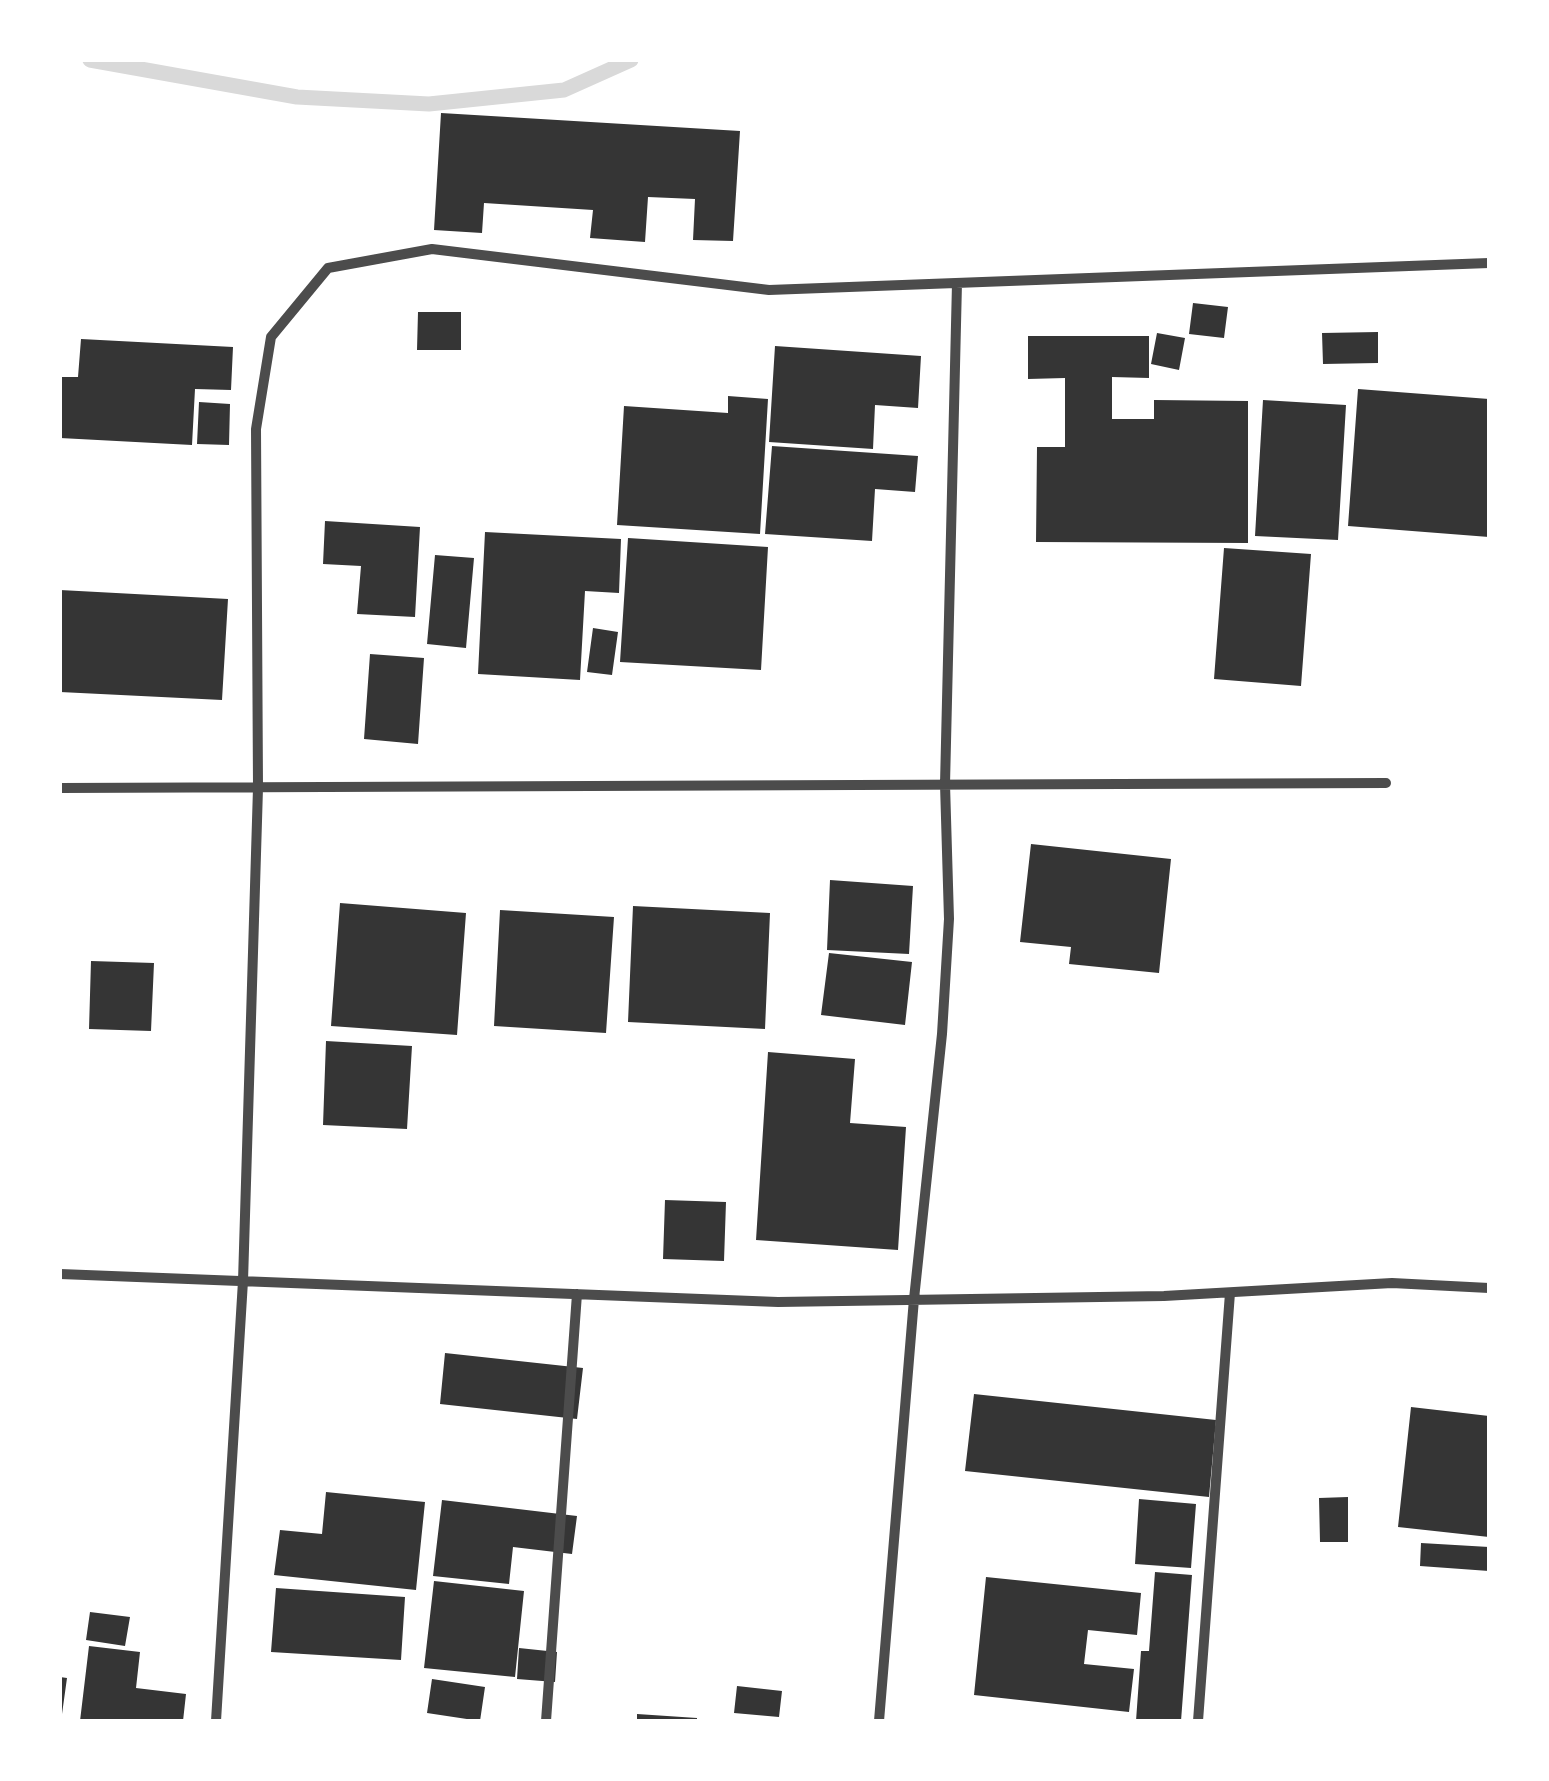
<!DOCTYPE html>
<html>
<head>
<meta charset="utf-8">
<style>
	body { margin:0 }
	#map { position:relative; width:1549px; height:1781px; overflow:hidden; background:#fff; font-family:"DejaVu Sans",sans-serif }
	canvas { display:block }
	.frame { position:absolute; inset:0; border:62px solid #fff; pointer-events:none }
</style>
</head>
<body>
<div id="map">
<canvas width="1549" height="1781"></canvas>
<div class="frame"></div>
</div>
<script>
const g = document.querySelector('canvas').getContext('2d');
g.lineJoin = 'round';
const shape = rows => new Path2D(rows.map(r => 'M' + r).join(''));
function trace(path, color, width, dash) { g.strokeStyle = color; g.lineWidth = width; g.lineCap = dash ? 'butt' : 'round'; g.setLineDash(dash || []); g.stroke(path); }
function paint(path, color) { g.fillStyle = color; g.fill(path, 'evenodd'); }
trace(shape([
	[90,60,297,97,429,104,564,90,631,60]
]), '#d9d9d9', 15);
paint(shape([
	[441,113,740,131,733,241,693,240,695,199,648,197,645,242,590,238,593,210,484,203,482,233,434,230],
	[1193,303,1228,307,1224,338,1189,334],
	[418,312,461,312,461,350,417,350],
	[1378,332,1378,363,1323,364,1322,333],
	[1157,333,1185,338,1179,370,1151,364],
	[1028,336,1149,336,1149,378,1112,377,1112,419,1154,419,1154,400,1248,401,1248,543,1036,542,1037,447,1065,447,1065,378,1028,379],
	[81,339,233,347,231,390,195,389,192,445,60,438,60,377,78,377],
	[775,346,921,356,918,408,875,405,873,449,769,442],
	[1358,389,1489,399,1489,537,1348,526],
	[728,396,768,399,760,534,617,525,624,406,728,413],
	[1263,400,1346,405,1338,540,1255,536],
	[199,402,230,404,229,445,197,444],
	[772,446,918,456,915,492,875,489,872,541,765,534],
	[325,521,420,527,415,617,357,614,361,566,323,564],
	[485,532,621,539,619,593,585,591,580,680,478,674],
	[628,538,768,547,761,670,620,662],
	[1224,548,1311,554,1301,686,1214,679],
	[435,555,474,558,466,648,427,644],
	[60,590,228,599,222,700,60,692],
	[593,628,618,632,612,675,587,672],
	[370,654,424,658,418,744,364,739],
	[1031,844,1171,859,1159,973,1069,964,1071,947,1020,942],
	[830,880,913,886,909,954,827,950],
	[340,903,466,913,457,1035,331,1026],
	[633,906,770,913,765,1029,628,1022],
	[500,910,614,917,606,1033,494,1026],
	[829,953,912,962,905,1025,821,1015],
	[91,961,154,963,151,1031,89,1029],
	[326,1041,412,1046,407,1129,323,1125],
	[768,1052,855,1059,850,1123,906,1127,898,1250,756,1240],
	[665,1200,726,1202,724,1261,663,1259],
	[445,1353,583,1368,577,1419,440,1404],
	[974,1394,1216,1420,1209,1497,965,1471],
	[1411,1407,1489,1416,1489,1537,1398,1527],
	[326,1492,425,1502,416,1590,274,1575,280,1530,322,1534],
	[1348,1497,1348,1542,1320,1542,1319,1498],
	[1139,1499,1196,1504,1191,1568,1135,1564],
	[442,1500,577,1516,572,1554,513,1547,509,1584,433,1576],
	[1421,1543,1489,1547,1489,1571,1420,1566],
	[1155,1572,1192,1575,1181,1721,1136,1721,1141,1651,1149,1651],
	[986,1577,1141,1593,1137,1635,1088,1630,1084,1664,1134,1669,1129,1712,974,1695],
	[434,1581,524,1591,515,1677,424,1668],
	[276,1588,405,1597,401,1660,271,1652],
	[90,1612,130,1617,125,1646,86,1640],
	[89,1646,140,1652,136,1688,186,1694,183,1721,80,1721],
	[519,1648,557,1652,555,1682,517,1679],
	[60,1677,67,1678,62,1714,60,1714],
	[432,1679,485,1687,480,1721,427,1713],
	[737,1686,782,1691,779,1717,734,1713],
	[637,1714,697,1718,697,1721,637,1721]
]), '#353535');
trace(shape([
	[60,788,1386,783],
	[60,1274,778,1302,1164,1296,1392,1283,1489,1288],
	[216,1721,243,1281,258,788,256,429,271,337,328,268,432,249,769,290,1489,263],
	[546,1721,577,1294],
	[879,1721,914,1299,942,1034,949,919,945,784,957,283],
	[1198,1721,1230,1293]
]), '#4c4c4c', 10);
</script>
</body>
</html>
